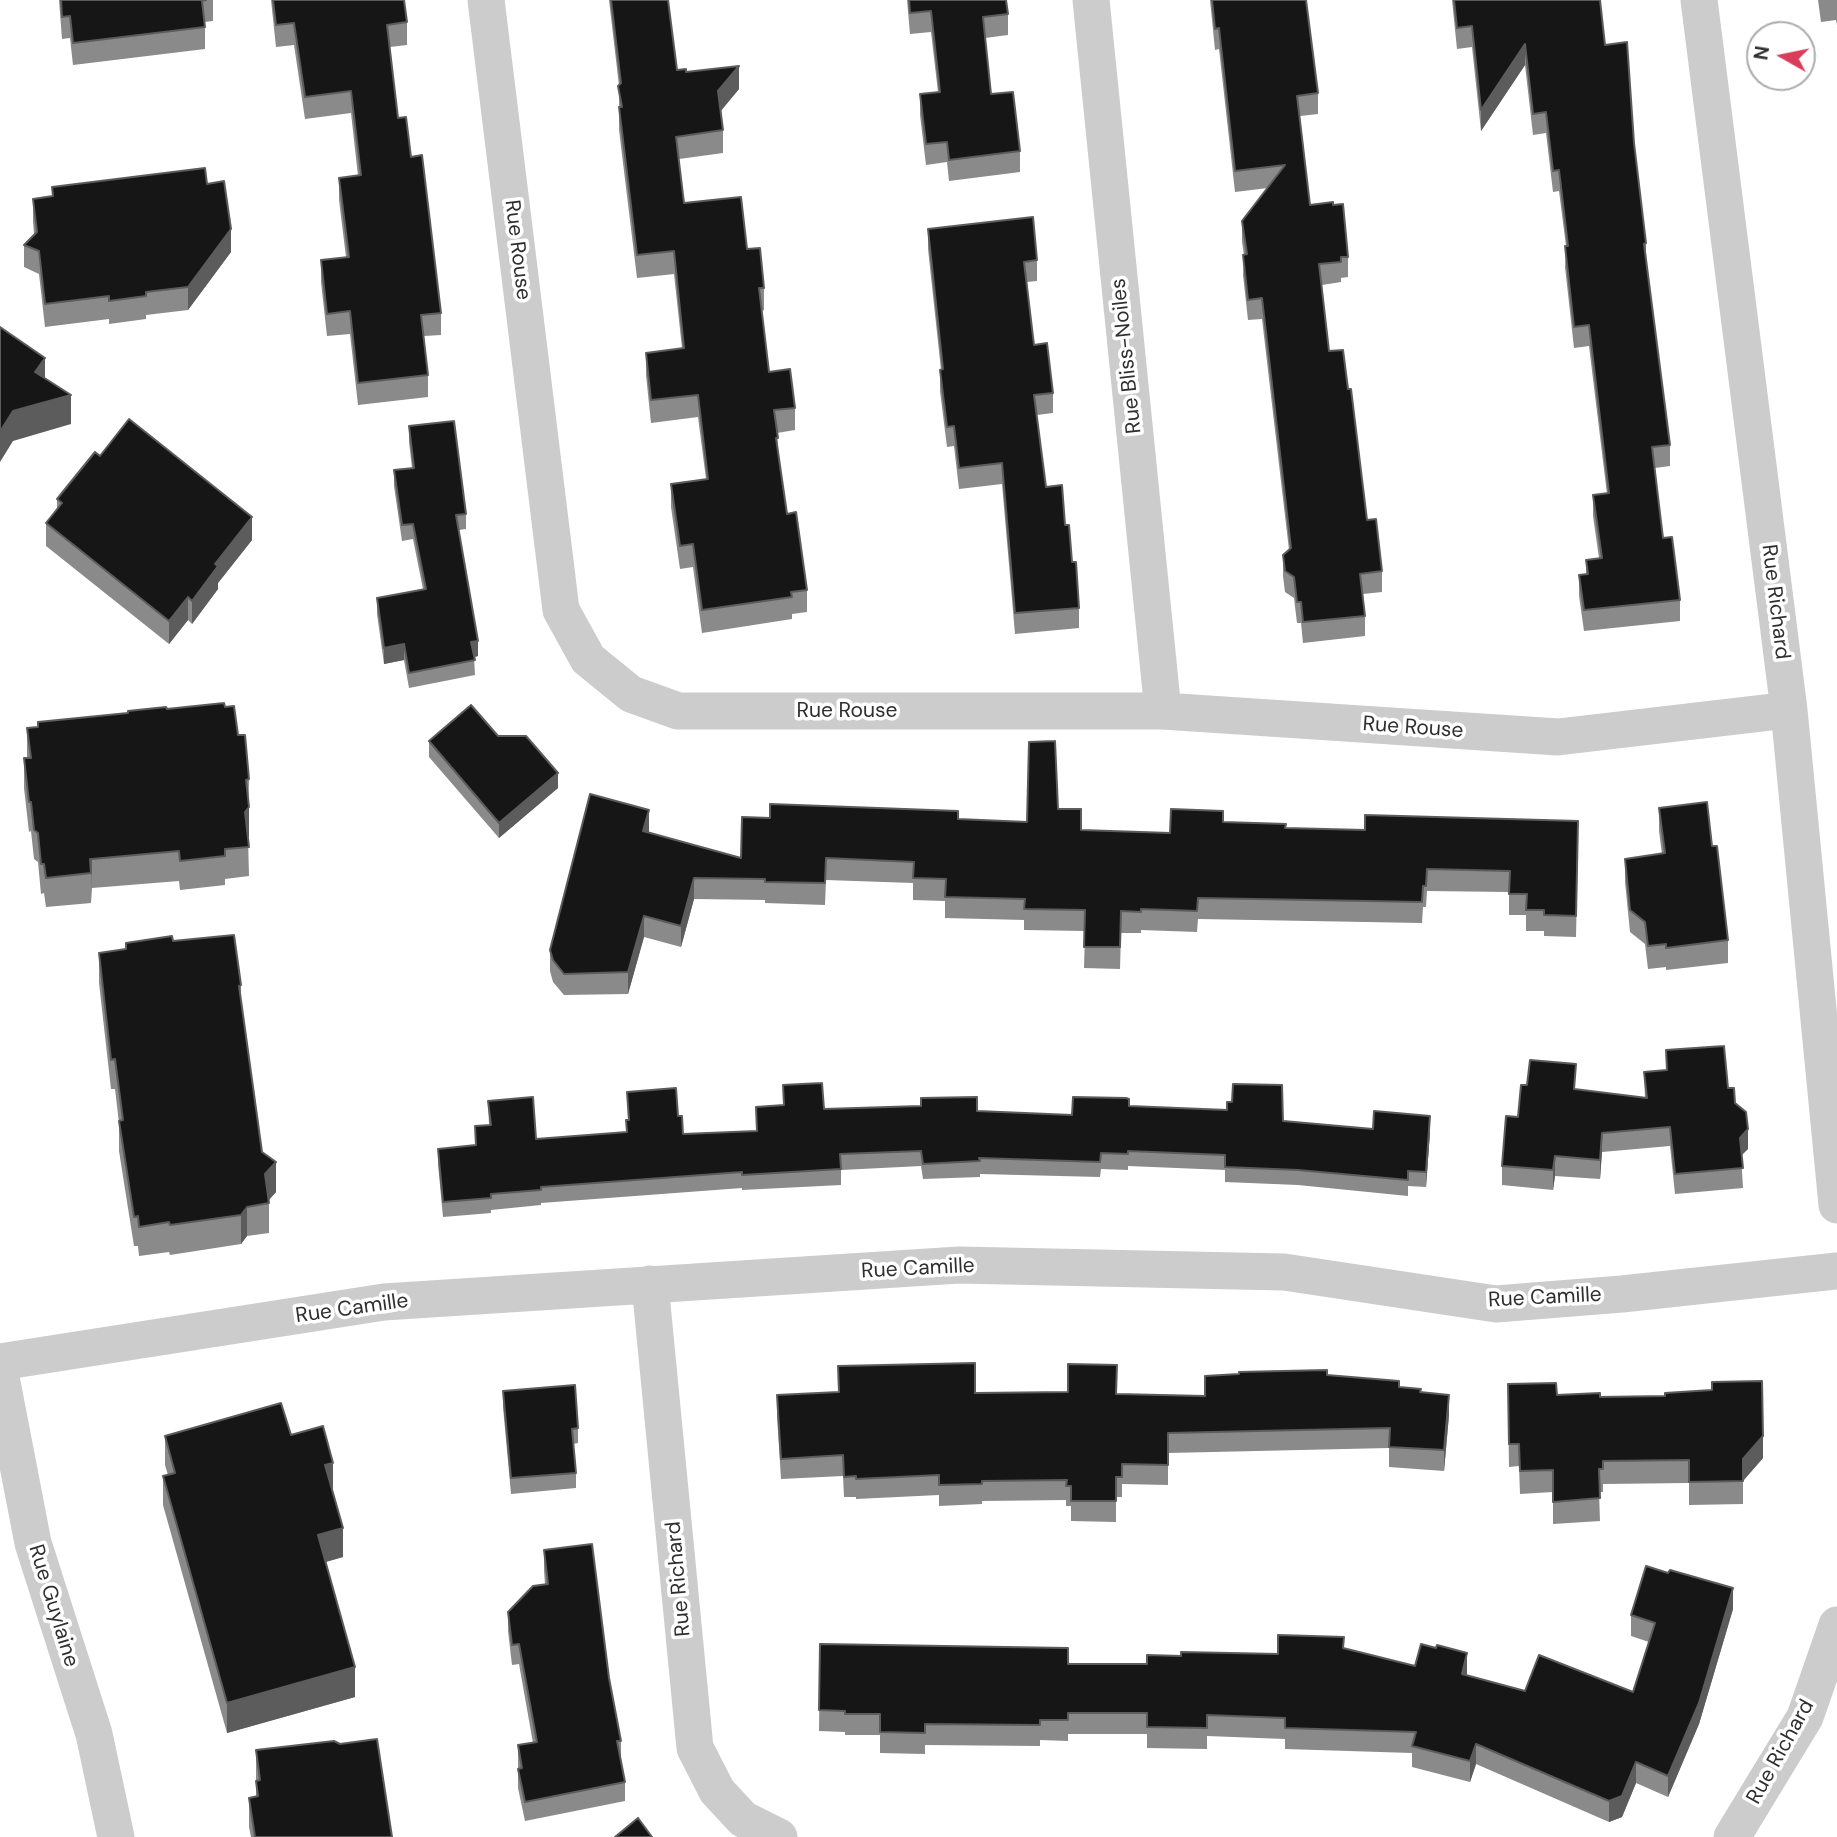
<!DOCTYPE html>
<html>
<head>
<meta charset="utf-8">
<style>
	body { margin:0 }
	#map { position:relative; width:1837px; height:1837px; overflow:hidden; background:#fff; font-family:"DM Sans",sans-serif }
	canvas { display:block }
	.north { position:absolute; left:1746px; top:21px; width:70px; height:70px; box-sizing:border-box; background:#fff; border:2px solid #acacac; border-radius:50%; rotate:279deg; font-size:19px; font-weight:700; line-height:28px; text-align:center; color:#2f2f2f }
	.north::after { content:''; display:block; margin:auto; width:24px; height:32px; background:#da3d5a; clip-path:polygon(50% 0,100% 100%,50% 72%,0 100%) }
</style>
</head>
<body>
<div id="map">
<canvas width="1837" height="1837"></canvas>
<div class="north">N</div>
</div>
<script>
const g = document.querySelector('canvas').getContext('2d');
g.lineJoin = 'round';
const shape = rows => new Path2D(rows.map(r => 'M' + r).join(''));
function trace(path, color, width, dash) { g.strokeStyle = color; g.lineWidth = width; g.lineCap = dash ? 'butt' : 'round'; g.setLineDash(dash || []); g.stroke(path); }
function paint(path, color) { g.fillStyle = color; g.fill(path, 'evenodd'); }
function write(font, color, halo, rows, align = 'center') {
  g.font = font + ' "DM Sans",sans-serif'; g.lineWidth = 7; g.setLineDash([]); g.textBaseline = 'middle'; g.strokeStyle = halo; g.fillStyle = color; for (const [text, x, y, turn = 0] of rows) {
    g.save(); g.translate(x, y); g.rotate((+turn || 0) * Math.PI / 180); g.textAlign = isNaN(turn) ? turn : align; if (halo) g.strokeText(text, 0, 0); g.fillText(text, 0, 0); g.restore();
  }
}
trace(shape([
	[486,0,561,610,588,659,631,694,678,711,1163,711,1558,737,1789,710],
	[1091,0,1163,711],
	[1699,0,1789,710,1837,1205],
	[650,1284,695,1748,717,1791,743,1819,779,1837],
	[0,1362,384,1302,959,1265,1284,1272,1496,1304,1622,1294,1837,1271],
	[0,1372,33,1543,94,1734,116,1837],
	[1732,1837,1805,1717,1837,1625]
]), '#ccc', 37);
paint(shape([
	[59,0,213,0,213,21,205,22,205,49,73,65,70,38,62,39],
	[271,0,404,0,407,22,407,45,390,47,398,118,411,157,441,313,441,335,424,336,428,375,428,397,358,405,350,334,327,336,321,282,321,260,346,257,339,200,339,178,358,176,351,113,305,119,294,45,276,47],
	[609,0,668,0,677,70,739,89,721,111,723,130,723,153,679,159,684,203,747,249,764,288,764,310,762,311,769,372,795,408,795,430,777,433,778,453,787,514,807,590,807,612,792,614,792,619,702,633,693,567,680,569,671,507,671,484,706,479,698,417,651,423,646,375,646,353,682,348,674,274,637,278,619,130,619,86],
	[907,0,1006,0,1008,14,1008,35,985,38,991,94,1020,151,1020,172,949,181,947,162,926,165,920,115,920,94,938,92,931,32,910,34],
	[1210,0,1306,0,1318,93,1318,114,1300,116,1310,205,1348,257,1348,277,1341,278,1341,282,1322,285,1329,351,1348,389,1367,520,1382,571,1382,592,1363,594,1365,616,1365,636,1303,643,1301,623,1297,623,1294,598,1285,592,1283,576,1283,555,1289,550,1262,319,1248,320,1243,275,1244,255,1242,242,1242,221,1268,188,1235,192,1219,49,1215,50],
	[1452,0,1600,0,1605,45,1634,143,1646,243,1646,260,1670,445,1670,466,1655,468,1663,538,1680,600,1680,621,1584,631,1579,596,1579,575,1586,574,1586,560,1599,558,1593,516,1593,495,1607,494,1589,346,1574,348,1565,267,1566,246,1559,191,1553,192,1546,133,1533,135,1525,65,1481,131,1472,47,1457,49],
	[1818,0,1837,0,1837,25,1836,20,1821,22],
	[207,184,231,252,188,310,146,315,146,319,109,324,109,319,45,327,39,274,24,267,24,245,34,234,33,221,33,199,52,196,52,187],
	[928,229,1037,260,1037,281,1027,282,1034,345,1053,393,1053,413,1037,415,1046,487,1065,525,1072,562,1079,608,1079,628,1015,634,1002,484,959,489,954,446,947,447,940,391,940,370,941,370,928,249],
	[409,426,466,514,466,529,459,530,478,656,474,657,475,675,409,688,404,660,384,664,377,614,377,598,423,589,413,539,402,541,394,486,394,470,412,468,409,442],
	[100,456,252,540,218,583,218,589,192,624,188,620,169,644,46,546,46,523,57,509,57,499],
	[225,707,238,735,249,779,248,837,249,876,225,879,225,885,180,890,179,881,92,888,91,903,46,907,44,893,41,894,38,862,34,859,31,831,29,832,24,788,24,758,27,758,27,728,38,727,38,722,167,709],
	[498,736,558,788,499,838,429,757,429,741],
	[1659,808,1712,846,1728,940,1728,963,1666,970,1666,967,1648,969,1645,944,1630,932,1625,882,1625,859,1662,854,1659,831],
	[1058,809,1081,830,1170,833,1223,822,1285,828,1578,842,1576,937,1544,936,1544,931,1526,931,1526,915,1509,915,1509,892,1427,891,1426,907,1423,907,1422,923,1198,919,1197,932,1141,930,1141,933,1121,933,1120,969,1084,968,1085,931,1024,930,1024,920,945,918,945,901,913,900,913,883,826,880,825,905,765,903,765,900,694,899,681,947,644,937,628,994,564,995,553,982,550,971,550,950,649,833,741,858,958,819,1027,822],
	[173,941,241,985,241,1006,262,1152,276,1192,269,1200,269,1233,247,1236,241,1244,170,1255,169,1252,139,1256,138,1246,134,1246,119,1151,119,1123,115,1089,111,1089,99,983,99,953,126,949,126,943],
	[1666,1050,1728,1088,1735,1103,1748,1149,1741,1155,1743,1188,1675,1194,1670,1146,1602,1152,1600,1179,1555,1176,1553,1190,1502,1185,1502,1166,1518,1117,1576,1090,1645,1098,1644,1072,1666,1070],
	[783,1085,824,1109,977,1111,1072,1115,1129,1106,1373,1129,1430,1132,1426,1187,1408,1186,1408,1196,1298,1185,1225,1182,1225,1170,1128,1166,1128,1170,1101,1169,1100,1177,980,1174,980,1177,923,1179,921,1166,841,1170,841,1185,742,1190,742,1188,541,1203,541,1205,491,1210,491,1213,443,1217,438,1164,438,1149,475,1145,475,1126,489,1125,488,1101,536,1139,626,1132,626,1120,628,1120,627,1092,678,1116,683,1134,756,1131,756,1107,783,1105],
	[838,1366,975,1393,1117,1394,1205,1396,1327,1375,1399,1387,1421,1392,1449,1415,1444,1471,1389,1467,1389,1448,1168,1453,1168,1485,1122,1484,1122,1497,1116,1497,1116,1522,1071,1521,1071,1506,1066,1506,1066,1500,982,1501,982,1504,939,1506,939,1495,856,1499,856,1497,844,1497,843,1476,781,1479,777,1416,777,1395,838,1392],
	[503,1391,578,1428,578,1443,573,1444,576,1473,576,1488,511,1494,503,1407],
	[1557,1395,1600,1397,1763,1458,1743,1481,1743,1504,1689,1505,1689,1483,1603,1484,1603,1492,1599,1492,1600,1521,1553,1524,1553,1492,1520,1494,1519,1466,1509,1467,1508,1407],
	[291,1435,333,1492,343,1557,326,1562,355,1697,227,1733,163,1505,163,1476,168,1475,165,1465,165,1436],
	[544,1550,609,1678,621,1741,621,1759,625,1782,625,1801,525,1821,518,1788,518,1745,533,1743,519,1664,512,1665,508,1631,508,1612,545,1585,544,1570],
	[1733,1609,1699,1724,1668,1797,1636,1783,1622,1817,1609,1822,1476,1764,1470,1782,1412,1767,1412,1753,1285,1749,1285,1739,1207,1736,1207,1749,1147,1748,1147,1734,1068,1734,1068,1741,1040,1740,1040,1746,925,1745,925,1754,880,1753,880,1735,845,1735,845,1732,819,1731,820,1644,1068,1664,1147,1664,1181,1656,1278,1654,1344,1648,1415,1666,1467,1675,1525,1691,1633,1692,1649,1642,1631,1636,1631,1615],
	[256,1750,392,1837,251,1837,249,1827,249,1798,256,1796]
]), '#8a8a8a');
paint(shape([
	[1525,44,1525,65,1481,131,1481,110],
	[739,66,739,89,718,114,718,91],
	[231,229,231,252,188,310,188,287],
	[45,358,45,387,35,372],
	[71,395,71,424,13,441,0,462,0,432,13,411],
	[252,517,252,540,218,583,218,589,192,624,192,601,215,564],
	[188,597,188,620,169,644,169,621],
	[478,641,478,656,471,658,471,642],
	[404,644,404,660,384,664,384,648],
	[558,773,558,788,499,838,499,823],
	[249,807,249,836,245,842,245,812],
	[649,810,649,832,643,852,643,831],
	[90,859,92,859,91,888,91,873],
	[694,878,694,899,681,947,681,926],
	[644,916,644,937,628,994,628,972],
	[1430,1116,1430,1132,1426,1187,1426,1172],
	[1748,1129,1748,1149,1740,1157,1740,1138],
	[1602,1133,1602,1152,1600,1179,1600,1160],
	[1555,1156,1555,1176,1553,1190,1553,1170],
	[276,1162,276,1192,265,1204,265,1174],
	[247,1207,247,1236,241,1244,241,1215],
	[1449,1395,1449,1415,1444,1471,1444,1450],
	[1763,1436,1763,1458,1743,1481,1743,1459],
	[333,1463,333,1492,325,1465],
	[343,1528,343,1557,318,1564,318,1535],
	[1733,1588,1733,1609,1699,1724,1668,1797,1668,1776],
	[1467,1653,1467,1674,1462,1695,1462,1674],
	[355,1667,355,1697,227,1733,227,1703],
	[1476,1744,1476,1764,1470,1782,1470,1761],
	[1636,1762,1636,1783,1622,1817,1609,1822,1609,1801]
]), '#5c5c5c');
const building = shape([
	[61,0,206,0,202,1,205,27,73,43,70,16,62,17,61,0],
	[273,0,404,0,407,22,387,25,398,118,406,117,411,157,422,155,441,313,421,315,428,375,358,383,350,311,327,314,321,260,349,257,339,178,361,175,351,91,305,97,294,23,276,25,273,0],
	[611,0,668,0,677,70,686,69,686,72,739,66,718,91,723,130,676,137,684,203,741,197,747,249,760,248,764,288,759,288,769,372,790,369,795,408,774,410,778,438,776,438,787,514,796,512,807,590,791,592,792,597,702,610,693,544,680,546,671,484,708,479,698,395,651,400,646,353,684,348,674,251,637,255,619,107,622,107,618,86,621,83,611,0],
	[909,0,1006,0,1008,14,983,17,991,94,1013,92,1020,151,949,160,947,142,926,144,920,94,940,92,931,11,910,13,909,0],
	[1212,0,1306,0,1318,93,1297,96,1310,205,1333,202,1333,205,1343,204,1348,257,1341,257,1341,262,1319,264,1329,351,1343,350,1348,389,1351,389,1367,520,1376,519,1382,571,1360,574,1365,616,1303,622,1301,602,1297,602,1294,577,1285,571,1283,555,1291,548,1262,298,1248,300,1243,255,1247,254,1242,221,1285,165,1235,171,1219,28,1215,29,1212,0],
	[1454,0,1600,0,1605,45,1627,42,1634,143,1646,243,1644,244,1670,445,1652,447,1663,538,1672,537,1680,600,1584,610,1579,575,1588,574,1586,560,1602,558,1593,495,1609,493,1589,325,1574,327,1565,246,1568,246,1559,170,1553,171,1546,112,1533,114,1525,44,1481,110,1472,26,1457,28,1454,0],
	[205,168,207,184,224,181,231,229,188,287,146,292,146,296,109,301,109,296,45,304,39,251,24,245,37,232,33,199,53,196,52,187,205,168],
	[1033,217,1037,260,1024,262,1034,345,1047,343,1053,393,1034,395,1046,487,1062,485,1065,525,1069,525,1072,562,1076,562,1079,608,1015,613,1002,463,959,468,954,426,947,427,940,370,943,369,928,229,1033,217],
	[0,327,45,358,35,372,71,395,13,411,0,432,0,327],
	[129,419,252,517,215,564,218,566,192,601,188,597,169,621,46,523,62,503,57,499,95,452,100,456,129,419],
	[454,421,466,514,456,515,478,641,471,642,475,660,409,673,404,644,384,648,377,598,426,589,413,524,402,525,394,470,414,468,409,426,454,421],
	[224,703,225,707,234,706,238,735,245,735,249,779,246,780,249,807,245,812,249,847,225,849,225,856,180,861,179,851,92,859,90,859,91,873,46,878,44,864,41,864,38,833,34,830,31,802,29,802,24,758,31,758,27,728,38,727,38,722,128,713,128,711,166,707,167,709,224,703],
	[471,705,498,736,526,736,558,773,499,823,429,741,471,705],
	[1055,741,1058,809,1081,809,1081,830,1170,833,1171,809,1223,811,1223,822,1286,824,1285,828,1365,830,1365,815,1578,821,1576,916,1544,915,1544,910,1526,910,1527,894,1509,894,1510,871,1427,869,1426,886,1423,886,1422,902,1198,898,1197,911,1141,909,1141,912,1121,911,1120,947,1084,947,1085,910,1024,909,1025,899,945,897,946,879,913,878,914,862,826,858,825,883,765,882,765,879,694,878,681,926,644,916,628,972,564,974,553,960,550,950,590,794,649,810,643,831,741,858,742,817,770,818,770,804,958,811,958,819,1027,822,1029,742,1055,741],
	[1707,802,1712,846,1717,846,1728,940,1666,948,1666,944,1648,946,1645,922,1630,910,1625,859,1665,853,1659,808,1707,802],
	[234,935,241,985,239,986,262,1152,276,1162,265,1174,269,1203,247,1207,241,1215,170,1225,169,1222,139,1227,138,1216,134,1217,119,1121,123,1120,115,1059,111,1060,99,953,126,949,126,943,172,936,173,941,234,935],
	[1724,1046,1728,1088,1734,1088,1735,1103,1746,1112,1748,1129,1740,1138,1743,1168,1675,1174,1670,1127,1602,1133,1600,1160,1555,1156,1553,1170,1502,1166,1506,1116,1518,1117,1521,1085,1527,1085,1530,1060,1576,1064,1574,1089,1647,1098,1644,1072,1667,1070,1666,1050,1724,1046],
	[822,1083,824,1109,921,1106,921,1098,977,1097,977,1111,1072,1115,1073,1097,1126,1098,1129,1099,1129,1106,1227,1110,1227,1102,1232,1102,1233,1084,1282,1085,1283,1121,1373,1129,1374,1111,1430,1116,1426,1172,1408,1171,1408,1180,1298,1170,1225,1167,1225,1155,1128,1151,1128,1154,1101,1153,1100,1162,979,1158,980,1161,923,1164,921,1151,840,1154,841,1169,742,1175,742,1172,541,1187,541,1190,491,1194,491,1198,443,1202,438,1149,476,1145,475,1126,491,1125,488,1101,533,1097,536,1139,627,1132,626,1120,629,1120,627,1092,676,1088,678,1116,682,1116,683,1134,757,1131,756,1107,784,1105,783,1085,822,1083],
	[975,1363,975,1393,1068,1392,1068,1364,1117,1365,1116,1394,1205,1396,1205,1376,1239,1374,1239,1372,1327,1370,1327,1375,1399,1381,1399,1387,1421,1389,1420,1392,1449,1395,1444,1450,1389,1447,1390,1428,1168,1433,1168,1465,1122,1464,1122,1477,1116,1477,1116,1501,1071,1501,1071,1486,1066,1486,1067,1480,982,1481,982,1484,939,1485,939,1475,856,1479,856,1476,844,1477,843,1455,781,1459,777,1395,839,1392,838,1366,975,1363],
	[1762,1381,1763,1436,1743,1459,1743,1481,1689,1482,1689,1460,1603,1461,1603,1469,1599,1469,1600,1498,1553,1502,1553,1470,1520,1471,1519,1444,1509,1444,1508,1384,1556,1383,1557,1395,1600,1393,1600,1397,1665,1396,1665,1393,1712,1390,1712,1382,1762,1381],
	[575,1385,578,1428,572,1429,576,1473,511,1478,503,1391,575,1385],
	[281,1403,291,1435,323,1426,333,1463,325,1465,343,1528,318,1535,355,1667,227,1703,163,1476,175,1473,165,1436,281,1403],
	[592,1544,609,1678,621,1741,617,1741,625,1782,525,1802,518,1769,522,1768,518,1745,537,1742,519,1644,512,1645,508,1612,533,1586,548,1584,544,1550,592,1544],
	[1646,1566,1668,1573,1670,1570,1733,1588,1699,1703,1668,1776,1636,1762,1622,1796,1609,1801,1476,1744,1470,1761,1412,1746,1416,1732,1285,1728,1285,1718,1207,1715,1207,1728,1147,1727,1147,1713,1068,1713,1068,1720,1040,1720,1040,1725,925,1724,925,1733,880,1732,880,1714,845,1714,845,1711,819,1710,820,1644,1068,1648,1068,1664,1147,1664,1147,1655,1181,1656,1181,1652,1278,1654,1278,1635,1344,1637,1343,1648,1415,1666,1421,1644,1436,1648,1437,1645,1467,1653,1462,1674,1525,1691,1539,1655,1633,1692,1655,1623,1631,1615,1646,1566],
	[377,1739,392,1837,255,1837,249,1798,258,1796,256,1781,260,1780,256,1750,334,1741,340,1744,377,1739],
	[638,1818,652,1837,615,1837,638,1818]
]);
paint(building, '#161616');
trace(building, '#5c5c5c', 2);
write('21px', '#2f2f2f', '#fff', [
	["Rue Rouse",517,250,83],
	["Rue Bliss-Noiles",1127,356,-96],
	["Rue Richard",1775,602,83],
	["Rue Rouse",847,711],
	["Rue Rouse",1413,728,4],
	["Rue Camille",918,1269,-3],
	["Rue Camille",1545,1298,-3],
	["Rue Camille",352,1309,-8],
	["Rue Richard",679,1579,-95],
	["Rue Guylaine",53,1606,73],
	["Rue Richard",1781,1752,-61]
]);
</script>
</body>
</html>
